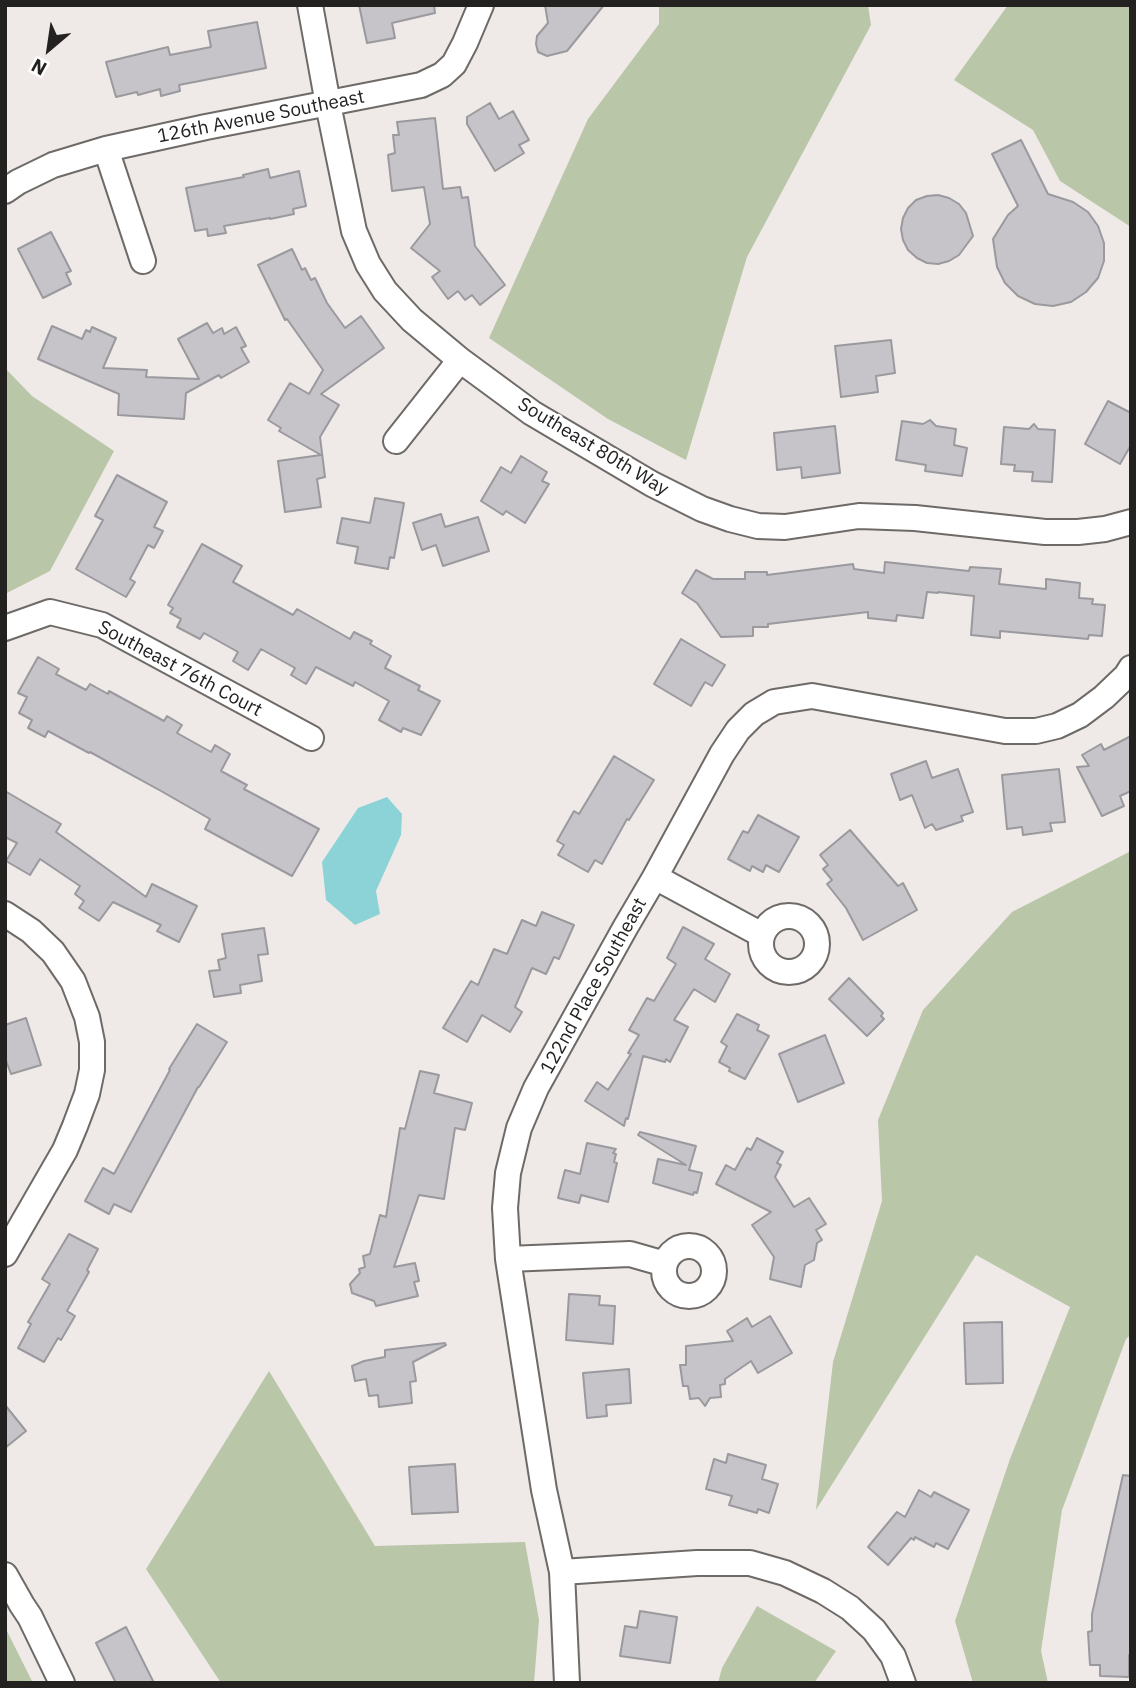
<!DOCTYPE html>
<html>
<head>
<meta charset="utf-8">
<style>
	body { margin:0 }
	#map { position:relative; width:1136px; height:1688px; overflow:hidden; background:#efeae7; font-family:"IBM Plex Sans",sans-serif }
	canvas { display:block }
	.frame { position:absolute; inset:0; border:7px solid #232220; pointer-events:none }
	.north { position:absolute; left:14px; top:14px; width:70px; height:70px; -webkit-text-stroke:5px #fff; paint-order:stroke; rotate:209deg; font-size:19px; font-weight:700; line-height:28px; text-align:center; color:#232220 }
	.north::after { content:''; display:block; margin:auto; width:24px; height:32px; background:#232220; clip-path:polygon(50% 0,100% 100%,50% 72%,0 100%) }
</style>
</head>
<body>
<div id="map">
<canvas width="1136" height="1688"></canvas>
<div class="frame"></div>
<div class="north">N</div>
</div>
<script>
const g = document.querySelector('canvas').getContext('2d');
g.lineJoin = 'round';
function paint(path, color) { g.fillStyle = color; g.fill(path, 'evenodd'); }
const shape = rows => new Path2D(rows.map(r => 'M' + r).join(''));
function trace(path, color, width, dash) { g.strokeStyle = color; g.lineWidth = width; g.lineCap = dash ? 'butt' : 'round'; g.setLineDash(dash || []); g.stroke(path); }
function write(font, color, halo, rows, align = 'center') {
  g.font = font + ' "IBM Plex Sans",sans-serif'; g.lineWidth = 5; g.setLineDash([]); g.textBaseline = 'middle'; g.strokeStyle = halo; g.fillStyle = color; for (const [text, x, y, turn = 0] of rows) {
    g.save(); g.translate(x, y); g.rotate((+turn || 0) * Math.PI / 180); g.textAlign = isNaN(turn) ? turn : align; if (halo) g.strokeText(text, 0, 0); g.fillText(text, 0, 0); g.restore();
  }
}
paint(shape([
	[659,5,868,5,871,25,747,257,686,460,608,419,489,338,588,119,659,24],
	[1008,5,1131,5,1131,227,1060,181,1033,130,954,80],
	[5,368,32,396,114,451,50,571,5,594],
	[1131,851,1131,1334,1126,1339,1062,1510,1041,1651,1048,1683,973,1683,955,1621,1010,1459,1070,1307,976,1255,816,1510,833,1362,882,1201,878,1120,923,1010,1012,912],
	[269,1371,375,1546,525,1542,539,1620,534,1683,221,1683,146,1569],
	[757,1606,836,1651,814,1683,718,1683,722,1668],
	[5,1627,33,1683,5,1683]
]), '#b9c6a8');
paint(shape([
	[387,797,402,814,401,835,376,891,380,914,355,925,326,900,322,862,358,808]
]), '#8cd3d8');
const building = shape([
	[359,5,434,5,435,13,392,23,395,38,367,43,359,5],
	[545,5,604,5,567,51,547,56,538,52,536,44,537,36,548,23,545,5],
	[257,22,266,68,179,85,180,91,161,96,160,89,138,95,137,92,116,97,106,62,168,47,170,55,211,47,208,31,257,22],
	[490,103,499,119,513,111,529,140,519,145,524,153,495,171,467,124,467,117,490,103],
	[435,118,443,189,460,187,462,198,468,197,475,246,505,285,480,305,472,295,465,300,458,291,448,299,432,277,440,271,411,248,430,224,424,187,392,191,388,155,395,153,393,135,399,135,397,122,435,118],
	[1021,140,1048,194,1073,202,1088,212,1098,226,1104,243,1104,261,1098,278,1086,292,1071,302,1053,306,1035,304,1018,296,1005,283,997,267,993,239,1008,215,1018,206,992,154,1021,140],
	[268,169,270,178,299,171,306,206,293,209,294,214,270,219,270,218,224,226,226,233,208,236,207,229,195,231,186,188,244,177,243,175,268,169],
	[938,195,949,198,959,204,966,213,973,236,959,255,949,261,938,264,927,263,917,258,908,250,903,240,901,229,903,218,908,208,916,200,927,196,938,195],
	[51,232,71,271,66,273,71,284,43,298,18,249,51,232],
	[292,249,302,270,305,268,311,280,315,278,327,303,345,328,361,316,384,348,321,394,339,405,320,437,325,477,317,479,321,507,285,512,278,461,321,455,279,431,281,428,268,420,290,383,309,394,323,370,287,319,285,320,258,265,292,249],
	[207,323,213,333,222,328,224,334,236,327,246,346,241,348,249,362,221,378,219,375,186,393,184,419,118,415,119,394,38,359,52,326,82,339,86,330,90,332,92,327,116,338,103,368,147,370,146,377,199,379,178,339,207,323],
	[891,340,895,373,876,376,878,392,841,397,835,346,891,340],
	[1108,401,1131,413,1131,445,1120,464,1085,444,1108,401],
	[930,420,936,426,956,429,954,445,967,448,962,476,925,471,926,465,896,460,902,421,923,424,930,420],
	[1034,424,1038,429,1055,430,1052,482,1032,481,1033,472,1014,471,1015,465,1001,464,1004,427,1029,429,1034,424],
	[835,426,840,473,802,478,801,467,777,470,774,433,835,426],
	[521,456,547,472,542,481,549,484,525,523,506,511,503,515,481,501,501,467,511,473,521,456],
	[117,475,167,502,154,527,163,531,154,548,148,545,130,579,135,582,126,597,76,569,103,520,95,516,117,475],
	[375,498,404,503,394,558,390,557,388,569,355,563,358,547,337,543,342,518,370,523,375,498],
	[441,514,445,527,478,517,489,551,443,566,436,545,422,550,413,523,441,514],
	[202,544,242,566,233,582,293,615,297,609,350,639,354,632,372,641,370,644,391,656,385,668,420,686,418,690,440,701,421,735,403,728,401,732,379,720,389,701,355,682,353,686,316,667,306,684,291,675,295,668,261,649,248,670,233,661,238,652,204,633,200,639,177,627,181,619,170,613,173,608,168,605,202,544],
	[885,562,969,571,970,567,1001,569,999,584,1046,589,1046,579,1080,583,1079,598,1093,599,1092,604,1105,605,1102,636,1089,635,1088,639,1000,631,1000,638,971,635,974,596,938,592,938,593,927,592,923,618,897,615,896,621,868,618,868,612,768,624,768,627,753,627,753,636,721,637,697,603,682,593,696,570,713,579,745,579,745,572,767,572,767,575,853,564,854,569,884,573,885,562],
	[681,639,725,665,712,686,705,682,691,706,654,684,681,639],
	[38,657,59,669,56,674,86,690,90,684,108,694,109,691,164,721,167,716,182,725,177,733,211,752,215,745,230,754,221,771,247,785,244,789,319,829,292,876,205,829,210,819,161,791,90,752,89,753,48,731,45,737,28,728,32,720,19,713,27,697,18,693,38,657],
	[1131,736,1131,791,1120,796,1124,806,1102,816,1077,767,1089,766,1082,755,1101,744,1104,750,1131,736],
	[614,756,654,780,629,820,627,819,602,864,595,860,588,872,558,855,564,845,557,841,574,811,579,814,614,756],
	[926,761,932,778,958,769,973,812,961,816,963,821,936,830,932,824,925,828,912,795,900,800,891,774,926,761],
	[1059,769,1065,822,1050,823,1052,831,1023,835,1022,827,1007,829,1002,775,1059,769],
	[5,791,61,824,56,832,146,897,152,884,197,906,179,942,157,931,161,925,113,902,99,921,79,908,84,901,75,894,80,886,40,859,30,875,6,861,17,843,5,837,5,791],
	[758,815,799,837,779,872,766,865,763,872,752,866,750,871,728,859,743,831,748,833,758,815],
	[850,830,898,886,903,883,917,910,863,940,846,908,827,884,832,880,823,869,828,865,820,855,850,830],
	[542,912,574,925,559,959,554,957,546,974,532,968,515,1007,522,1012,510,1032,482,1015,467,1042,443,1028,471,981,478,985,494,949,507,954,522,920,536,926,542,912],
	[683,927,714,944,705,959,730,974,715,1002,694,989,674,1020,688,1027,670,1062,666,1059,665,1062,643,1056,628,1119,626,1118,624,1126,585,1101,597,1082,608,1090,631,1054,628,1053,639,1035,629,1030,647,998,654,1001,676,964,667,958,683,927],
	[264,928,268,954,258,955,262,981,240,985,241,993,214,997,209,971,220,970,218,960,226,958,222,934,264,928],
	[849,978,883,1013,881,1016,884,1019,867,1036,829,999,849,978],
	[737,1014,759,1025,757,1030,769,1036,745,1079,729,1071,730,1068,719,1062,727,1046,721,1042,737,1014],
	[26,1018,41,1065,11,1074,5,1058,5,1025,26,1018],
	[197,1024,227,1042,199,1087,198,1087,131,1212,114,1204,109,1214,85,1201,103,1168,114,1174,170,1070,169,1069,197,1024],
	[825,1035,844,1083,798,1102,779,1054,825,1035],
	[420,1071,439,1075,434,1093,472,1103,465,1130,455,1128,444,1199,419,1195,394,1267,415,1263,419,1281,414,1282,418,1296,376,1306,374,1301,352,1293,350,1284,360,1273,359,1269,365,1267,363,1256,370,1254,380,1215,386,1217,400,1128,405,1129,420,1071],
	[640,1132,696,1146,689,1170,702,1173,697,1193,694,1192,693,1195,653,1183,658,1159,686,1165,638,1135,640,1132],
	[757,1138,783,1152,777,1163,781,1165,775,1177,794,1207,809,1198,826,1224,816,1230,822,1240,817,1243,814,1260,805,1265,801,1287,770,1279,774,1257,752,1225,771,1212,716,1184,726,1165,735,1170,747,1148,751,1150,757,1138],
	[587,1143,616,1149,613,1153,616,1154,614,1162,617,1163,608,1202,581,1195,579,1203,558,1198,565,1170,580,1174,587,1143],
	[69,1234,98,1249,87,1270,89,1272,67,1311,75,1316,61,1340,58,1338,44,1362,18,1348,31,1324,28,1322,50,1284,42,1279,69,1234],
	[569,1294,600,1296,599,1305,615,1306,613,1344,566,1340,569,1294],
	[770,1316,792,1353,758,1373,751,1361,725,1379,725,1384,720,1385,721,1397,710,1398,705,1406,699,1398,690,1399,688,1386,683,1386,680,1365,686,1365,686,1346,733,1341,727,1331,747,1318,752,1327,770,1316],
	[1002,1322,1003,1383,966,1384,964,1323,1002,1322],
	[445,1343,446,1345,413,1362,416,1381,410,1382,412,1403,379,1407,378,1395,369,1396,366,1379,355,1381,352,1366,364,1361,385,1357,385,1350,445,1343],
	[629,1369,631,1403,606,1405,607,1416,587,1418,583,1373,629,1369],
	[5,1405,26,1431,5,1448,5,1405],
	[728,1454,766,1465,762,1479,778,1484,769,1513,758,1509,757,1513,729,1505,732,1496,706,1489,714,1459,726,1463,728,1454],
	[455,1464,458,1512,412,1514,409,1467,455,1464],
	[1123,1475,1131,1476,1131,1655,1129,1655,1129,1677,1100,1676,1100,1665,1090,1665,1088,1632,1092,1631,1092,1614,1123,1475],
	[919,1490,931,1497,934,1492,969,1510,948,1549,936,1543,934,1547,915,1537,914,1540,911,1538,888,1565,868,1547,897,1512,905,1517,919,1490],
	[640,1611,677,1617,670,1663,620,1656,625,1626,637,1628,640,1611],
	[126,1627,154,1683,116,1683,96,1643,126,1627]
]);
paint(building, '#c6c4c9');
trace(building, '#9a999e', 2);
const street = shape([
	[310,5,328,104,354,231,368,264,385,291,412,320,460,360,532,413,652,484,702,509,730,519,758,526,785,527,859,516,915,518,1045,532,1078,532,1105,529,1131,522],
	[106,149,143,261],
	[5,191,18,182,53,165,106,149,206,127,421,85,442,75,454,64,465,43,481,5],
	[396,441,460,360],
	[5,628,50,612,102,625,311,738],
	[655,877,762,935],
	[5,914,31,931,53,952,73,981,87,1017,92,1042,92,1070,87,1094,75,1126,65,1150,5,1254],
	'761 944a28 28 0 1 1 56 0a28 28 0 1 1-56 0Z',
	'664 1271a25 25 0 1 1 50 0a25 25 0 1 1-50 0Z',
	[508,1259,630,1254,665,1264],
	[562,1572,697,1563,750,1563,785,1573,823,1591,850,1608,874,1630,893,1656,903,1683],
	[5,1575,22,1605,30,1617,62,1683],
	[567,1683,562,1572,544,1490,508,1259,505,1208,508,1173,519,1128,536,1088,625,928,655,877,722,754,738,730,754,714,774,702,812,696,1005,731,1036,731,1057,726,1080,715,1104,697,1126,676,1131,668]
]);
trace(street, '#6e6a67', 28);
trace(street, '#fff', 24);
write('19px', '#232220', '#fff', [
	["126th Avenue Southeast",261,117,-11],
	["Southeast 80th Way",593,447,31],
	["Southeast 76th Court",180,669,28],
	["122nd Place Southeast",594,986,-61]
]);
</script>
</body>
</html>
